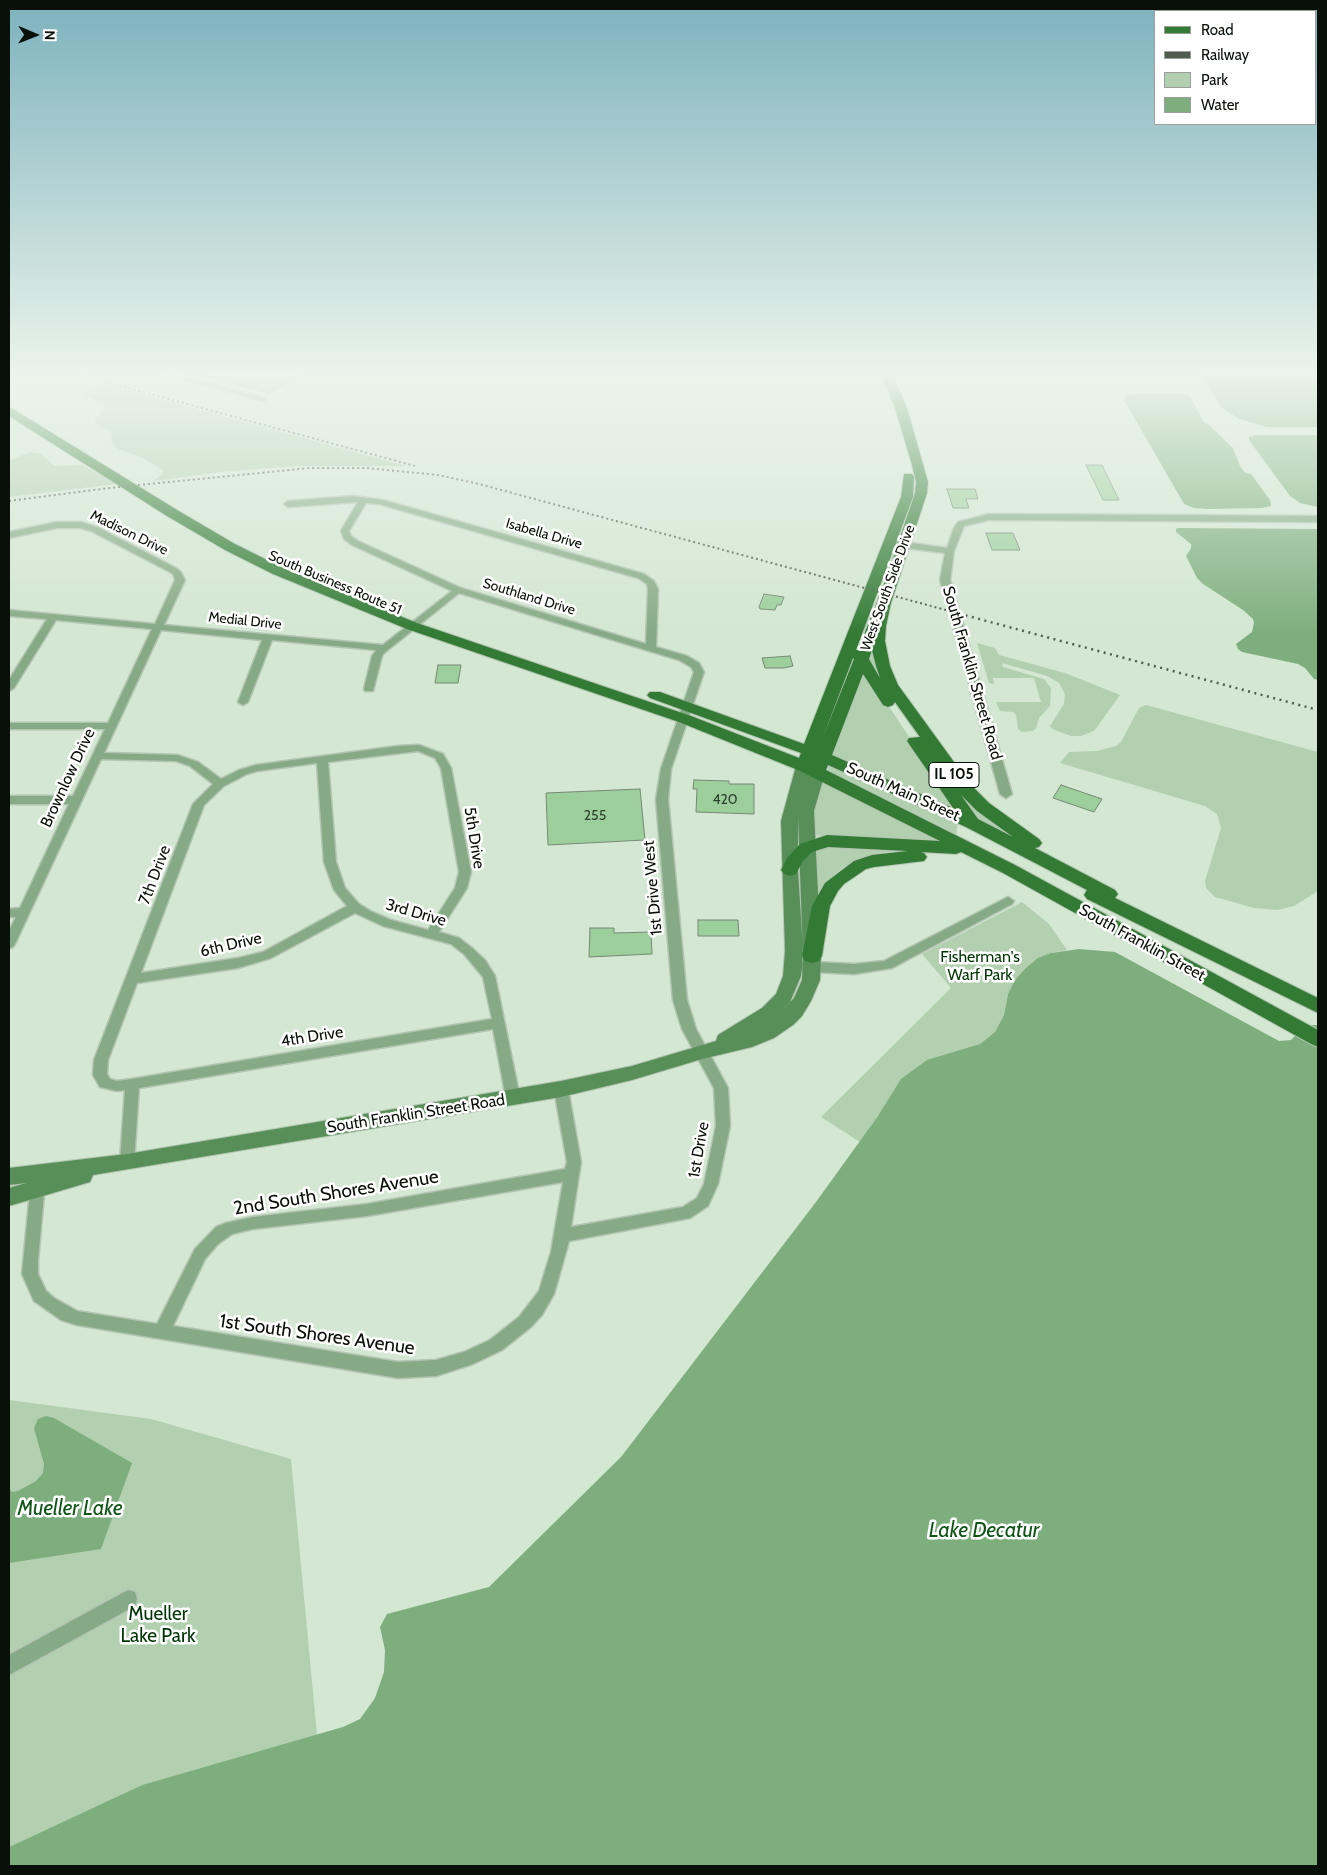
<!DOCTYPE html>
<html>
<head>
<meta charset="utf-8">
<style>
	body { margin:0 }
	#map { position:relative; width:1327px; height:1875px; overflow:hidden; background:#d3e7d2; font-family:Cabin,sans-serif }
	canvas { display:block }
	.frame { position:absolute; inset:0; border:10px solid #091009; pointer-events:none }
	.legend { position:absolute; left:1154px; top:10px; width:162px; height:115px; box-sizing:border-box; background:#fff; border:1px solid #9d9f9d; margin:0; padding:6px 9px; list-style:none; font-size:15px; color:#091009 }
	.legend li { display:flex; align-items:center; gap:10px; height:25px }
	.legend b { width:25px; border:1px solid #9d9f9d }
	.north { position:absolute; left:10px; top:10px; width:50px; height:50px; -webkit-text-stroke:4px #fff; paint-order:stroke; rotate:91deg; font-size:14px; font-weight:700; line-height:20px; text-align:center; color:#091009 }
	.north::after { content:''; display:block; margin:auto; width:18px; height:22px; background:#091009; clip-path:polygon(50% 0,100% 100%,50% 72%,0 100%) }
</style>
</head>
<body>
<div id="map">
<canvas width="1327" height="1875"></canvas>
<div class="frame"></div>
<ul class="legend">
<li><b style="height:6px;background:#337b35"></b>Road</li>
<li><b style="height:6px;background:#505c50"></b>Railway</li>
<li><b style="height:14px;background:#b2d0b0"></b>Park</li>
<li><b style="height:14px;background:#7eae7d"></b>Water</li>
</ul>
<div class="north">N</div>
</div>
<script>
const g = document.querySelector('canvas').getContext('2d');
g.lineJoin = 'round';
function paint(path, color) { g.fillStyle = color; g.fill(path, 'evenodd'); }
const shape = rows => new Path2D(rows.map(r => 'M' + r).join(''));
function trace(path, color, width, dash) { g.strokeStyle = color; g.lineWidth = width; g.lineCap = dash ? 'butt' : 'round'; g.setLineDash(dash || []); g.stroke(path); }
function write(font, color, halo, rows, align = 'center') {
  g.font = font + ' Cabin,sans-serif'; g.lineWidth = 5; g.setLineDash([]); g.textBaseline = 'middle'; g.strokeStyle = halo; g.fillStyle = color; for (const [text, x, y, turn = 0] of rows) {
    g.save(); g.translate(x, y); g.rotate((+turn || 0) * Math.PI / 180); g.textAlign = isNaN(turn) ? turn : align; if (halo) g.strokeText(text, 0, 0); g.fillText(text, 0, 0); g.restore();
  }
}
paint(shape([
	[102,385,110,385,406,466,296,466,222,472,153,481,161,475,164,470,136,455,120,450,114,446,111,440,112,434,108,429,99,427,95,423,96,418,105,408,104,404,83,395,88,390],
	[30,452,41,454,55,466,82,465,116,484,9,497,9,461],
	[874,635,885,679,1017,841,978,821,868,666,869,649],
	[977,643,995,648,999,655,1065,673,1120,695,1094,731,1081,736,1071,736,1052,729,1050,726,1064,704,1065,694,1059,683,1047,676,1002,663,1003,667,1044,679,1051,688,1050,706,1039,718,1036,728,1033,731,1022,732,1018,729,1016,715,1013,712,1000,711,996,702,1041,702,1034,678,993,678,994,684,989,683],
	[861,669,884,699,959,812,830,754],
	[1146,705,1318,752,1318,891,1294,906,1278,910,1254,908,1215,897,1206,888,1205,881,1221,828,1217,814,1205,806,1060,763,1069,752,1097,751,1116,746,1121,742,1139,708],
	[831,766,958,820,956,837,835,776,826,767],
	[819,780,940,840,921,841,810,835],
	[830,845,965,852,967,854,903,850,874,854,845,866,827,882,817,895,811,852],
	[1022,902,1049,924,1067,950,1051,953,1008,994,1004,1015,995,1032,980,1044,955,1052,878,1116,860,1142,821,1117,951,988,922,954],
	[9,1400,151,1419,291,1459,317,1735,142,1785,9,1847]
]), '#b2d0b0');
paint(shape([
	[1200,371,1318,371,1318,427,1267,427,1239,419,1221,407],
	[1136,394,1181,394,1190,396,1204,423,1208,424,1233,448,1240,466,1245,473,1251,474,1270,500,1271,506,1262,508,1207,509,1194,508,1184,504,1124,400,1126,396],
	[1256,435,1318,435,1318,507,1300,503,1290,496,1249,440,1249,437],
	[1178,528,1318,529,1318,680,1314,679,1305,668,1298,664,1242,652,1238,649,1236,644,1252,632,1254,623,1253,619,1243,610,1203,584,1197,578,1186,556,1191,548,1191,544,1176,532,1176,529],
	[1079,949,1115,952,1279,1041,1291,1040,1305,1025,1318,1025,1318,1866,9,1866,9,1847,142,1785,343,1727,360,1719,375,1698,384,1672,385,1650,380,1627,387,1614,489,1587,621,1457,816,1202,878,1116,901,1079,927,1060,980,1044,995,1032,1004,1015,1008,994,1015,980,1026,968,1038,958,1051,953],
	[46,1416,54,1418,132,1463,101,1549,9,1563,9,1488,12,1492,18,1491,36,1481,43,1473,44,1464,34,1428,38,1419]
]), '#7eae7d');
const building = shape([
	[198,371,308,371,270,393,197,374,198,371],
	[1086,465,1102,465,1119,500,1103,500,1086,465],
	[947,489,975,489,978,499,966,499,969,508,953,508,947,489],
	[986,533,1013,533,1020,550,992,550,986,533],
	[764,594,784,597,781,605,777,605,775,610,760,609,759,607,764,594],
	[790,656,793,666,784,668,765,668,762,658,790,656],
	[438,665,461,665,458,683,435,683,438,665],
	[694,780,729,781,729,784,754,784,754,814,696,812,697,789,693,789,694,780],
	[1061,785,1102,799,1094,812,1053,798,1061,785],
	[640,789,645,840,548,845,546,793,640,789],
	[698,920,738,920,739,936,698,936,698,920],
	[590,928,614,928,614,933,651,932,652,954,589,957,590,928]
]);
paint(building, '#9dcf9c');
trace(building, '#768875', 1);
const street = shape([
	[152,371,165,371,267,399,263,401,152,371],
	[353,496,383,500,644,574,654,581,658,589,656,647,687,656,699,663,704,672,671,769,668,799,687,1000,696,1029,728,1088,730,1126,718,1184,708,1206,690,1218,569,1241,554,1294,542,1315,531,1327,502,1350,473,1364,436,1376,398,1378,77,1325,61,1320,34,1301,22,1274,31,1182,33,1178,38,1176,43,1178,45,1182,38,1260,38,1274,46,1291,54,1298,77,1311,157,1324,195,1249,216,1227,226,1223,253,1217,367,1204,565,1169,567,1162,554,1089,556,1085,561,1084,566,1085,568,1089,581,1162,571,1227,683,1207,697,1198,704,1184,716,1126,714,1088,682,1029,673,1000,656,799,661,769,694,672,691,667,679,660,459,593,384,653,382,656,373,691,365,691,364,689,372,656,376,650,272,640,248,702,243,705,238,702,262,640,161,630,104,753,177,755,198,762,221,779,239,770,256,765,398,746,419,745,443,754,451,768,471,872,467,888,439,932,459,938,472,948,485,960,495,976,520,1098,518,1102,513,1104,508,1102,506,1098,493,1029,139,1088,134,1162,132,1166,127,1168,122,1166,120,1162,125,1090,117,1091,100,1087,93,1075,94,1060,193,804,213,784,190,766,176,761,101,759,15,944,13,947,9,948,9,931,16,917,9,917,9,909,20,908,69,804,9,804,9,796,73,796,105,729,9,729,9,723,108,723,152,629,56,620,14,688,9,691,9,680,47,619,9,616,9,610,155,624,175,580,173,574,168,571,91,531,80,528,57,528,9,538,9,532,57,522,81,522,97,527,174,567,180,571,185,580,164,625,383,645,452,591,352,545,344,539,341,531,358,502,288,507,284,504,288,501,353,496],
	[366,503,379,504,638,578,647,584,648,589,646,644,461,588,358,541,351,536,349,531,366,503],
	[418,751,435,758,441,768,459,872,455,888,428,930,391,920,372,912,359,904,345,888,336,862,328,762,418,751],
	[317,763,324,862,334,890,347,906,263,952,238,958,141,973,204,805,224,786,247,774,257,771,317,763],
	[355,913,383,926,451,944,464,954,483,977,492,1019,132,1079,117,1081,110,1079,107,1074,108,1060,137,983,238,968,271,958,355,913],
	[563,1182,551,1252,539,1291,519,1317,490,1340,464,1352,436,1360,398,1362,173,1326,205,1259,218,1244,232,1234,253,1229,367,1216,563,1182],
	[989,514,1318,516,1318,522,989,520,964,526,954,551,950,580,1012,794,1006,798,1000,794,940,580,945,553,889,546,885,543,889,540,947,548,954,528,958,522,989,514],
	[1008,897,1014,901,1012,904,892,968,854,974,794,971,789,969,788,966,789,963,794,961,854,964,884,961,1008,897],
	[128,1590,135,1592,137,1599,135,1606,9,1675,9,1655,128,1590]
]);
const secondary = shape([
	[804,761,809,763,812,766,810,772,817,768,822,770,825,773,814,811,821,956,820,980,811,1001,802,1016,793,1025,774,1038,752,1047,702,1059,632,1080,561,1097,93,1175,90,1182,9,1206,9,1188,26,1183,9,1185,9,1168,127,1154,561,1081,632,1066,716,1041,718,1035,762,1008,776,994,783,976,785,951,781,821,796,766,799,763,804,761],
	[798,816,803,956,802,980,794,998,776,1017,790,1002,801,976,803,951,798,870,798,816]
]);
const primary = shape([
	[880,371,891,371,907,408,928,482,927,493,891,603,886,626,885,641,890,666,898,685,970,784,989,803,1039,839,1042,843,1039,847,1035,848,1115,890,1118,894,1115,898,1318,998,1318,1013,1087,899,1084,895,1087,890,966,827,828,765,826,770,1015,865,1318,1030,1318,1047,1311,1044,1003,873,961,852,956,854,921,852,924,853,927,857,924,861,874,867,866,869,844,884,838,891,830,906,822,956,819,961,812,963,805,961,802,956,812,906,825,883,854,861,872,855,908,851,828,847,812,852,803,861,796,874,790,876,784,874,781,870,787,858,800,844,827,835,940,841,798,770,679,722,407,629,273,574,225,550,167,516,9,416,9,408,13,409,177,510,235,544,283,568,417,623,691,716,799,758,801,753,650,698,647,695,650,692,660,692,804,744,901,497,904,474,912,474,914,477,913,497,856,650,858,650,884,584,915,493,916,482,912,465,895,408,880,371],
	[872,650,876,666,880,678,869,659,872,650],
	[853,658,854,659,823,737,853,658],
	[863,674,883,705,888,707,893,705,895,702,920,737,909,738,907,741,953,808,832,755,863,674],
	[961,795,977,811,1013,837,978,819,961,795]
]);
trace(street, '#b3c5b2', 3);
trace(secondary, '#b3c5b2', 2);
trace(primary, '#b3c5b2', 2);
paint(street, '#86aa85');
paint(secondary, '#588f58');
paint(primary, '#337b35');
trace(shape([
	[66,371,415,466],
	[9,501,109,488,309,468,367,468,438,475,479,484,957,613]
]), '#505c50', 2, [2, 3]);
trace(shape([
	[953,612,1318,710]
]), '#505c50', 2.5, [2, 4.5]);
const sky = g.createLinearGradient(0, 0, 0, 634);
sky.addColorStop(0, '#7db2bd');
sky.addColorStop(0.59, '#ebf4eb');
sky.addColorStop(1, '#ebf4eb00');
g.fillStyle = sky;
g.fillRect(0, 0, 1327, 634);
write('14px', '#091009', '#fff', [
	["Madison Drive",129,533,26],
	["Isabella Drive",544,534,16],
	["South Business Route 51",335,583,23],
	["West South Side Drive",888,588,-70],
	["Southland Drive",529,597,17],
	["Medial Drive",245,621,6]
]);
write('14px', '#2e402e', null, [
	["420",725,800],
	["255",595,816]
]);
for (const [x, y, w] of [
	[954,775,50]
]) { const box = new Path2D(); box.roundRect(x - w / 2, y - 12.5, w, 25, 4); g.fillStyle = '#fff'; g.fill(box); trace(box, '#091009', 1); }
write('bold 15px', '#091009', null, [
	["IL 105",954,775]
]);
write('16px', '#091009', '#fff', [
	["South Franklin Street Road",972,673,74],
	["Brownlow Drive",68,778,-65],
	["South Main Street",903,792,24],
	["5th Drive",474,838,81],
	["7th Drive",155,875,-69],
	["1st Drive West",653,888,-95],
	["3rd Drive",416,913,16],
	["South Franklin Street",1142,943,29],
	["6th Drive",231,945,-13],
	["4th Drive",312,1037,-9],
	["South Franklin Street Road",416,1114,-9],
	["1st Drive",699,1150,-80]
]);
write('16px', '#003504', '#fff', [
	["Fisherman's",980,957],
	["Warf Park",980,975]
]);
write('19px', '#091009', '#fff', [
	["2nd South Shores Avenue",336,1193,-9],
	["1st South Shores Avenue",317,1335,8]
]);
write('19px', '#003504', '#fff', [
	["Mueller",158,1614],
	["Lake Park",158,1636]
]);
write('italic 21px', '#0e5615', '#fff', [
	["Mueller Lake",70,1509],
	["Lake Decatur",984,1531]
]);
</script>
</body>
</html>
